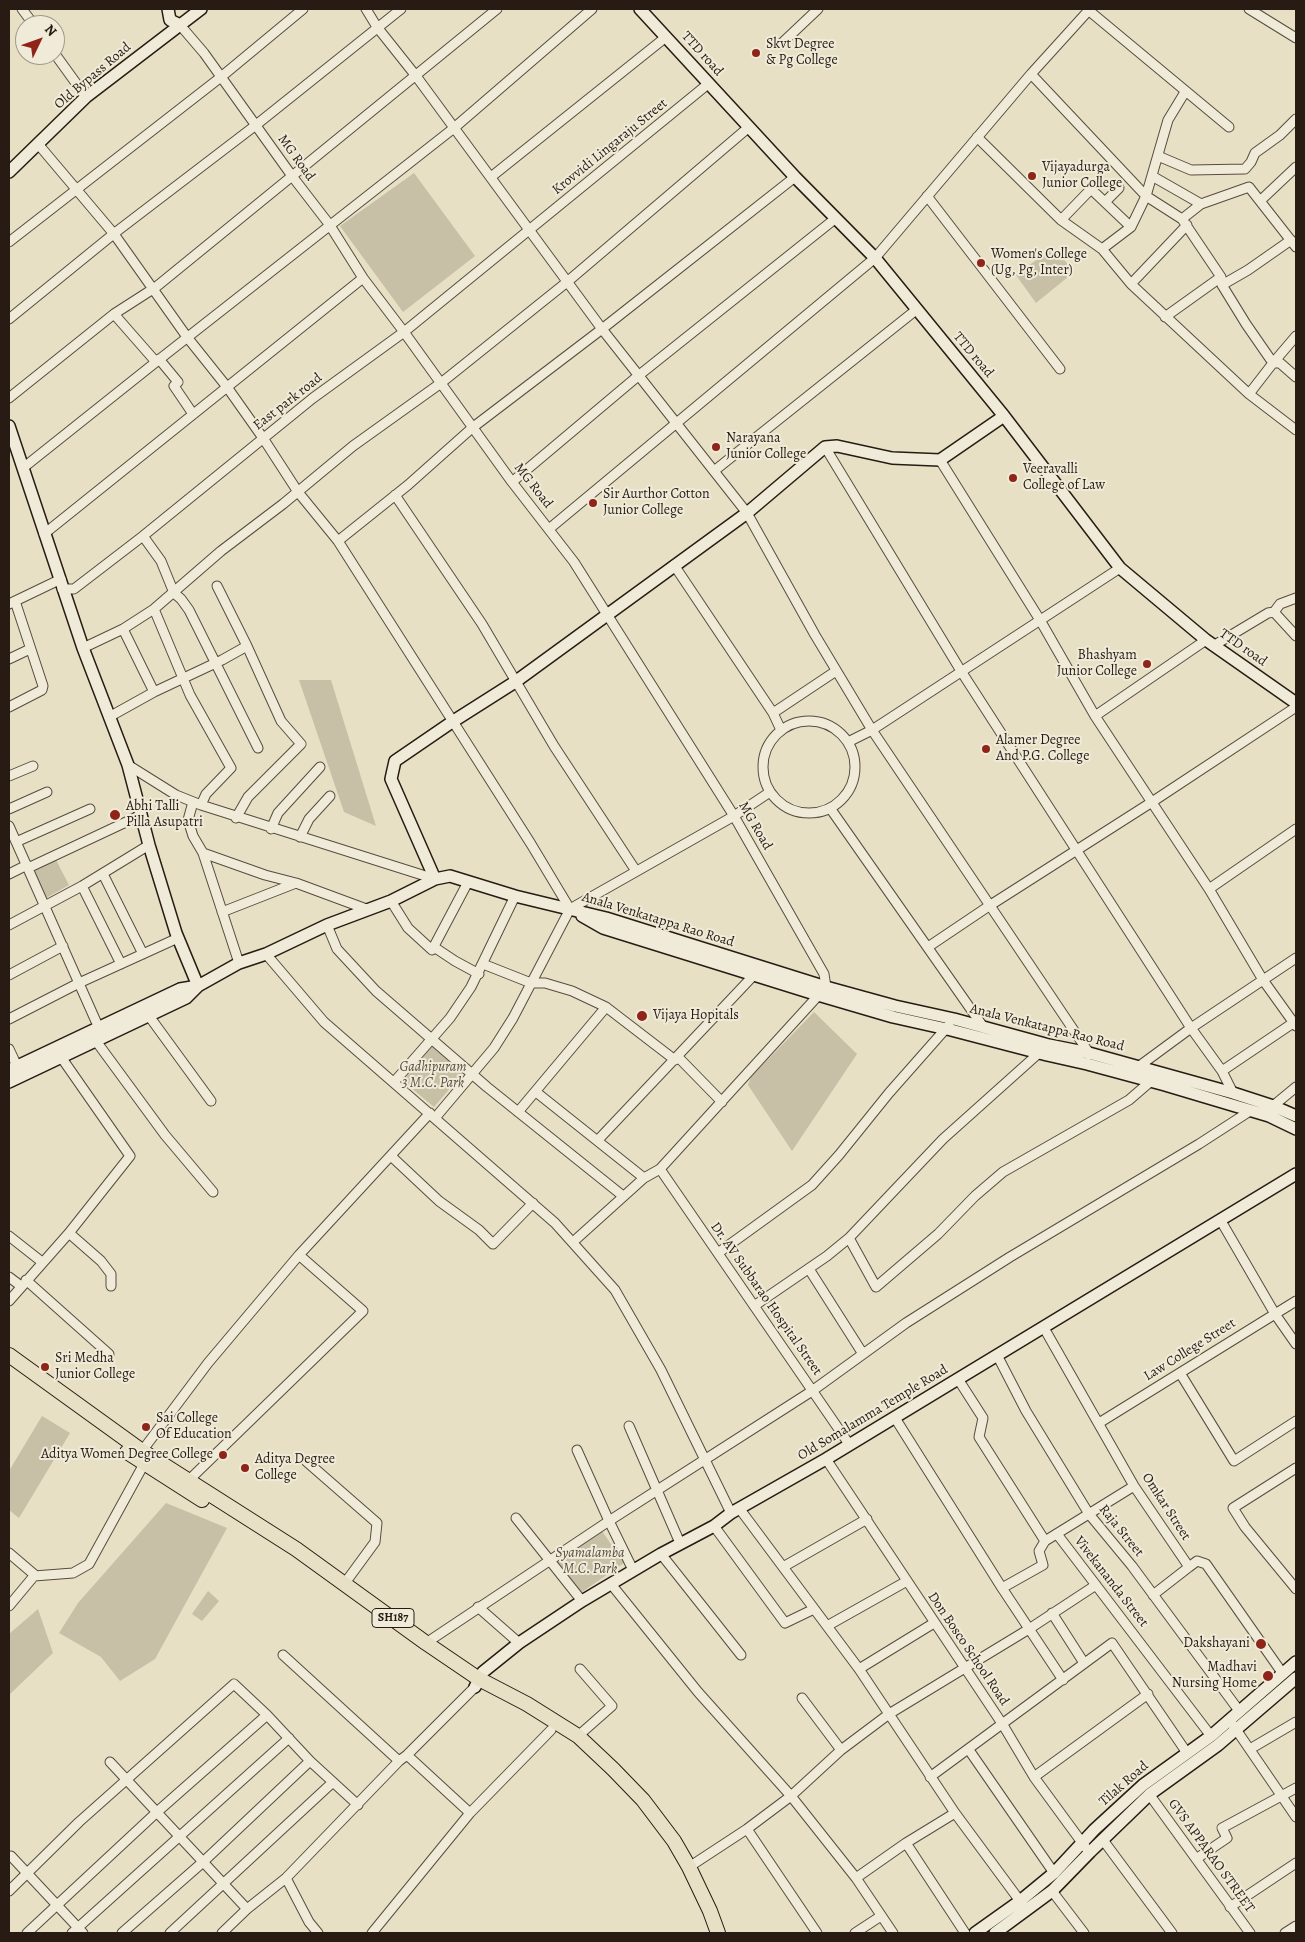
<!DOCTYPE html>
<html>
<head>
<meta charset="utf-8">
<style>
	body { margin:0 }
	#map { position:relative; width:1305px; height:1942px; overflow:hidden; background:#e8e0c4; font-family:Alegreya,serif }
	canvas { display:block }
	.frame { position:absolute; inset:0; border:10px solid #271b13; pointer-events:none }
	.north { position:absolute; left:15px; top:15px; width:50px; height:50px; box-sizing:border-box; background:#f0ebd9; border:1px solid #a0988a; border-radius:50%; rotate:48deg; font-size:14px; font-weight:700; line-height:20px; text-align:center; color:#271b13 }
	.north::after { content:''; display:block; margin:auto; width:18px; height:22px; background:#8f2418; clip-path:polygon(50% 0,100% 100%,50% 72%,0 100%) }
</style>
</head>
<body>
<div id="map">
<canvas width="1305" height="1942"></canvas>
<div class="frame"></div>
<div class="north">N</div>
</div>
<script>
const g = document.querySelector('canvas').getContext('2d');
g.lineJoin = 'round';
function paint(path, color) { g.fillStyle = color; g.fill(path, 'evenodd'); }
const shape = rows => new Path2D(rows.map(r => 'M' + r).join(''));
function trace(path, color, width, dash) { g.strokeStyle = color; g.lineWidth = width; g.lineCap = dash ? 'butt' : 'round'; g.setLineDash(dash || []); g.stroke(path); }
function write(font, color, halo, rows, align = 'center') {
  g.font = font + ' Alegreya,serif'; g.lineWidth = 4; g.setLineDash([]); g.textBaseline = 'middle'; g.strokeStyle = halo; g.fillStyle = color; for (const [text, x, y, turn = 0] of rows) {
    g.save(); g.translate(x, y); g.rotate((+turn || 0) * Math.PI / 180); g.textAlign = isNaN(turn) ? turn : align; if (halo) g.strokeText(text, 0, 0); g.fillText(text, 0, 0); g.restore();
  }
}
paint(shape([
	[414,173,475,256,403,312,340,226],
	[1054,247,1074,272,1036,303,1016,275],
	[299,680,331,680,376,826,344,812],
	[55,858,69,885,46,898,31,871],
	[814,1012,857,1054,792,1151,748,1085,751,1077],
	[432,1046,464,1072,434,1107,403,1081],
	[42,1416,70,1433,19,1518,9,1510,9,1471],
	[166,1503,227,1528,155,1659,120,1681,101,1657,59,1633,78,1603],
	[602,1531,624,1563,579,1594,557,1562],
	[208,1591,219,1601,202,1621,192,1614],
	[38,1609,53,1653,9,1695,9,1634]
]), '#c7bfa6');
const street = shape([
	[22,9,34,25],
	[366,9,377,27,416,76,602,329,747,513,815,635,872,730,1089,1053,1089,1055],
	[1087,9,1229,127],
	[1249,9,1296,38],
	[180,25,204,53,292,176,329,224,363,278,404,332,512,482,574,562,734,816,824,974,826,987,660,1169,644,1178,573,1242],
	[781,44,818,9],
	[55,54,86,97],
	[1031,74,1146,196,1168,120,1185,92],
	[977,137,1061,220,1102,249,1131,284,1249,394,1296,430],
	[38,144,114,234,187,337,227,387,263,438,298,492,338,541,531,844,570,909],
	[1158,156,1191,170,1245,169,1251,162,1255,153,1280,135,1296,119],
	[1152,176,1201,204],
	[491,177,666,37],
	[927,196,1060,369],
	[1260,201,1296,167],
	[1105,202,1119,188],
	[1182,219,1201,204,1249,187,1296,247],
	[1061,220,1091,189,1131,227],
	[9,242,221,77,303,9],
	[1102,249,1131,227,1146,196,1182,219,1221,277,1165,317],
	[1221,277,1222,285,1246,324,1273,363,1280,363,1296,377],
	[1131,284,1187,225],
	[1222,285,1248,270,1291,240],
	[114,314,156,362,454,128,592,9],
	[9,319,116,232,256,125,401,9],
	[159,359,178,382,174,386,193,414],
	[1249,394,1273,363,1296,336],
	[9,398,114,314,156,287,497,9],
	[825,447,961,671,1191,1028,1222,1071,1233,1093],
	[940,460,1040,620,1095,716,1209,889,1263,980,1296,1026],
	[23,468,156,362],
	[714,471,916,310],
	[512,482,638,376,836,218],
	[395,495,482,624,554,746,636,871],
	[549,529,875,258,1031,74,1089,10],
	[44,534,363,278],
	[143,536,161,561,174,593,181,599,189,610,258,748],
	[338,541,408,485,472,428,602,329,795,177],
	[674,565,773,713,781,730],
	[217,586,247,646,281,721,301,744,248,797,236,818],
	[62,589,74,589,143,536,313,398,404,332,708,84],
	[9,604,61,579],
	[154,609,190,695,231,768,206,794,201,805],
	[1274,612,1296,636],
	[123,629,154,692],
	[1213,646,1268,613,1274,612,1280,604,1296,598],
	[83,648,123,629,154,609,221,551,283,504,353,446,441,383,567,282,749,127],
	[9,659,30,649],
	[9,707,42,690,43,686,15,601],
	[773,713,836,671],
	[1095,716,1206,640],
	[109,717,154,692,222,660,247,646],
	'763 767a46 46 0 1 1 92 0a46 46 0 1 1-92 0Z',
	[848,742,872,730,1120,568],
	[128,765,176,795,201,805,435,879],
	[9,776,33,766],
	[193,802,188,820,193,836,203,853,239,963],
	[830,808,984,1028],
	[9,809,47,792],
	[9,826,98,1026],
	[271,829,278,813,320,767],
	[300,837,309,819,330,796],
	[16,842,90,809],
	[203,853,265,875,296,883,369,910],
	[28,868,141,815],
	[9,874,27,865],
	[103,874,143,954],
	[82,886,121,964],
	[1209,889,1296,829],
	[391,901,408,928,432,950,468,882],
	[222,912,296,883],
	[9,925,82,886,149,845],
	[327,925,337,949,376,991,487,1087,623,1196],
	[434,947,455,961,479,974],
	[928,947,989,906,1152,802,1296,707],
	[266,954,324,1022,555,1223,615,1290,661,1370,731,1513],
	[483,964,531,983,545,983,572,991,606,1007,675,1060],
	[9,975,63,946],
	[149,1016,211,1101],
	[9,1019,79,983,178,938],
	[96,1041,165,1135,213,1192],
	[9,1049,17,1066],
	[678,1057,722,1102],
	[1138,1067,1191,1028,1296,958],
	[1222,1071,1296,1021],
	[394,1082,450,1018,471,987,515,896],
	[536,1092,644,1178],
	[1273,1106,1296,1087],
	[518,1112,606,1007],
	[435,1118,494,1048,513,1018,570,909,734,816,770,792],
	[598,1140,753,976],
	[391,1156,439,1201,479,1230,493,1244,533,1203],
	[660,1169,849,1444],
	[1221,1221,1275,1314,1296,1344],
	[69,1233,101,1261,111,1274,111,1286],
	[9,1236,42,1262],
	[849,1238,876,1287,938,1234,975,1196,1003,1172,1129,1100,1151,1081],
	[718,1253,812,1185,839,1155,889,1093,949,1025],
	[809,1269,863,1354],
	[9,1277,21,1286],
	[26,1280,109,1354],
	[9,1301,69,1233,130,1156,61,1057],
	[754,1306,827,1256,849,1238,943,1139,1039,1053],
	[1044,1328,1134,1486,1189,1567,1197,1561,1206,1564,1283,1674],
	[997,1355,1026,1411,1089,1514,1132,1566,1240,1712],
	[1180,1373,1234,1461,1296,1421],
	[958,1379,983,1418,979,1437,1045,1541],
	[895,1418,1002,1588,1063,1680],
	[1099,1423,1296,1301],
	[629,1426,680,1543],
	[577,1450,609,1521,633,1570],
	[826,1459,1003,1725,1034,1777,1086,1848],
	[306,1461,377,1523,375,1542,345,1583],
	[1296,1468,1233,1508,1245,1527,1296,1589],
	[189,1480,363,1311,299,1255],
	[739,1508,859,1669,955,1813,1020,1901],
	[516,1518,582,1601],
	[714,1526,785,1623,814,1609],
	[1057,1534,1211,1736],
	[9,1553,36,1576],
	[661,1554,741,1655],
	[783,1567,867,1519],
	[611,1584,698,1692,791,1796,856,1878,893,1933],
	[1002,1588,1043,1565,1039,1551,1045,1541,1134,1486],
	[1153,1595,1189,1567],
	[9,1606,34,1576,73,1573,89,1564,144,1464,142,1451,208,1363,299,1255,430,1113],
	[478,1607,519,1643],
	[1052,1613,1084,1663],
	[827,1626,907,1581],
	[426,1643,609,1521,812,1391,906,1323,1010,1257,1199,1144,1250,1111],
	[283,1655,399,1761],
	[859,1669,934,1623],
	[802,1698,841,1750],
	[1233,1725,1296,1817],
	[578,1736,612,1706,580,1669],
	[1250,1749,1296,1722],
	[969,1750,1054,1873],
	[407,1755,470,1813],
	[110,1762,247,1909],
	[930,1777,1112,1643,1187,1753],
	[1034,1777,1148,1694],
	[1149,1794,1250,1933],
	[747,1829,817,1933],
	[1103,1840,1172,1933],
	[906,1843,965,1933],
	[11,1856,83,1933],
	[1196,1859,1227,1838,1222,1828,1296,1788],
	[689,1867,747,1829,791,1796,841,1750,889,1714,1029,1629,1096,1585],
	[286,1878,309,1922,318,1933],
	[856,1878,906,1843,955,1813],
	[9,1891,79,1822,234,1684,267,1715,310,1761,358,1805],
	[1052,1891,1084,1933],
	[1230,1907,1296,1863],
	[27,1933,157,1812,267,1715],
	[72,1933,289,1738],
	[122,1933,203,1862,310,1761],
	[170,1933,333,1782],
	[222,1933,247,1909,286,1878,399,1761,407,1755,475,1687],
	[372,1933,470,1813,551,1730],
	[855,1933,881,1916],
	[1285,1933,1296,1926]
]);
const secondary = shape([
	[168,9,170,20,180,25],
	[640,9,795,177,875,258,1004,416,1120,568,1206,640,1296,703],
	[9,172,86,97,201,9],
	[9,426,83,648,128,765,149,845,176,933,198,986],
	[435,879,391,779,395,761,452,722,515,682,747,513,825,447,837,446,892,458,940,460,1004,416],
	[582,916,603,928,818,995,893,1017,951,1030,1047,1055,1087,1064,1165,1085,1269,1116,1296,1129],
	[9,1070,180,989,198,986],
	[9,1082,186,998,198,986,239,963,266,954,327,925,391,901,435,879,450,876,515,896,606,918,826,987,895,1006,954,1019,1049,1045,1089,1053,1233,1093,1273,1106,1296,1116],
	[475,1687,483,1672,519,1643,582,1601,661,1554,714,1526,731,1513,826,1459,1296,1174],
	[975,1933,1020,1901,1054,1873,1094,1830,1143,1785,1211,1736,1296,1662],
	[995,1933,1052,1891,1090,1852,1150,1794,1218,1745,1296,1678]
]);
const primary = shape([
	[9,1355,142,1451,296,1549,426,1643,479,1679,527,1704,578,1736,613,1769,643,1800,674,1841,689,1867,710,1911,718,1933],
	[127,1452,202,1500]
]);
trace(street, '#574c3f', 11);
trace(secondary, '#271b13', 14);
trace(primary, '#271b13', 16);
trace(street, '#f0ebd9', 9);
trace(secondary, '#f0ebd9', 11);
trace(primary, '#e8e0c4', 14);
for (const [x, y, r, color] of [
	[756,53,5,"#8f2418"],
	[1032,176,5,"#8f2418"],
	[981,263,5,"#8f2418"],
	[716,447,5,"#8f2418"],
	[1013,478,5,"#8f2418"],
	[593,503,5,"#8f2418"],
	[1147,664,5,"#8f2418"],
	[986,749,5,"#8f2418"],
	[115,815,6,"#8f2418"],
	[642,1016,6,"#8f2418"],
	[45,1367,5,"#8f2418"],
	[146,1427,5,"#8f2418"],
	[223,1455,5,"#8f2418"],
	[245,1468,5,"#8f2418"],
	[1261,1644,6,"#8f2418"],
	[1268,1676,6,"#8f2418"]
]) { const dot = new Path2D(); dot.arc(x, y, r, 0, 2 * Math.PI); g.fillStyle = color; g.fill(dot); trace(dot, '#f0ebd9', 2); }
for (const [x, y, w] of [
	[393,1618,42]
]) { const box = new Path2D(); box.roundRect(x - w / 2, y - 9.5, w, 19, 4); g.fillStyle = '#f0ebd9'; g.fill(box); trace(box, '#271b13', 1); }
write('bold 12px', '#271b13', null, [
	["SH187",393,1618]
]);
write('14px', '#271b13', '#f0ebd9', [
	["Skvt Degree",766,45],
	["& Pg College",766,61],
	["Vijayadurga",1042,168],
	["Junior College",1042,184],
	["Women's College",991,255],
	["(Ug, Pg, Inter)",991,271],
	["Narayana",726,439],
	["Junior College",726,455],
	["Veeravalli",1023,470],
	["College of Law",1023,486],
	["Sir Aurthor Cotton",603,495],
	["Junior College",603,511],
	["Bhashyam",1137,656,"right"],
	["Junior College",1137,672,"right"],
	["Alamer Degree",996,741],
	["And P.G. College",996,757],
	["Abhi Talli",126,807],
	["Pilla Asupatri",126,823],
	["Vijaya Hopitals",653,1016],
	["Sri Medha",55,1359],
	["Junior College",55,1375],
	["Sai College",156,1419],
	["Of Education",156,1435],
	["Aditya Women Degree College",213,1455,"right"],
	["Aditya Degree",255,1460],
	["College",255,1476],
	["Dakshayani",1250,1644,"right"],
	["Madhavi",1257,1668,"right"],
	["Nursing Home",1257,1684,"right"]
], 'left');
write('14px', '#271b13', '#f0ebd9', [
	["TTD road",702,54,48],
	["Old Bypass Road",93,76,-40],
	["Krovvidi Lingaraju Street",610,147,-39],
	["MG Road",296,158,54],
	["TTD road",973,355,50],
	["East park road",288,402,-38],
	["MG Road",533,486,52],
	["TTD road",1243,648,35],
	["MG Road",755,826,60],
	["Anala Venkatappa Rao Road",658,920,17],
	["Anala Venkatappa Rao Road",1047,1028,14],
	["Dr. AV Subbarao Hospital Street",766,1299,55],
	["Law College Street",1190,1350,-32],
	["Old Somalamma Temple Road",873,1413,-31],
	["Omkar Street",1166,1507,57],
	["Raja Street",1121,1531,51],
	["Vivekananda Street",1111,1582,52],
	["Don Bosco School Road",968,1649,56],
	["Tilak Road",1124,1784,-41],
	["GVS APPARAO STREET",1211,1856,54]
]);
write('italic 14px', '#574c3f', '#f0ebd9', [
	["Gadhipuram",433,1068],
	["3 M.C. Park",433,1084],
	["Syamalamba",590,1554],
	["M.C. Park",590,1570]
]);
</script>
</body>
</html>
